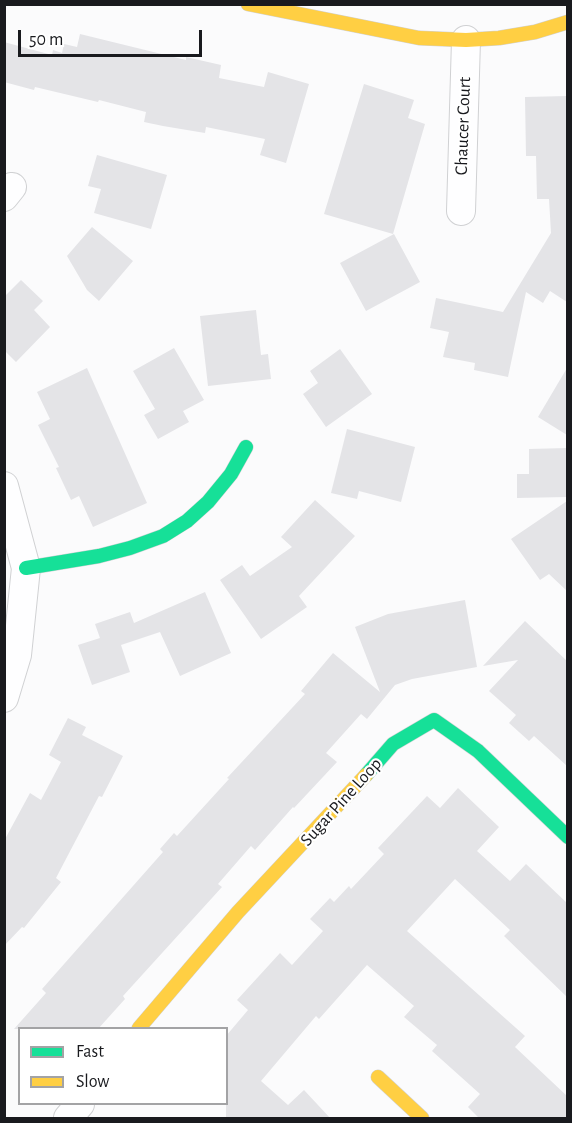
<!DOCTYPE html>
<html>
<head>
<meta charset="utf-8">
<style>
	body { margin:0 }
	#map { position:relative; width:572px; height:1123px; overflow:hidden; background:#fbfbfc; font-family:"Alegreya Sans",sans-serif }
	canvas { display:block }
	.frame { position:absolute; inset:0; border:6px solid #191a1e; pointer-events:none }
	.legend { position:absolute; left:18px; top:1027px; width:210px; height:78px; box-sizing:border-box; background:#fff; border:2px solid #a3a3a5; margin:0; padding:8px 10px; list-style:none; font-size:18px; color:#191a1e }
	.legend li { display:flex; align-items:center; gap:12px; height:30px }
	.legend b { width:30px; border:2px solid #a3a3a5 }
	.scale { position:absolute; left:18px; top:30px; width:184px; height:27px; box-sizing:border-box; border:3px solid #191a1e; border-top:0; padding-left:8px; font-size:18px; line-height:21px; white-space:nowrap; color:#191a1e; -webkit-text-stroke:4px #fff; paint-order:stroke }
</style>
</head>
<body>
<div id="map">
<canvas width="572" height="1123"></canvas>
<div class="frame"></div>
<ul class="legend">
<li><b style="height:8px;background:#16e098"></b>Fast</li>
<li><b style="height:8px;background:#ffcf43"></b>Slow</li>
</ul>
<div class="scale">50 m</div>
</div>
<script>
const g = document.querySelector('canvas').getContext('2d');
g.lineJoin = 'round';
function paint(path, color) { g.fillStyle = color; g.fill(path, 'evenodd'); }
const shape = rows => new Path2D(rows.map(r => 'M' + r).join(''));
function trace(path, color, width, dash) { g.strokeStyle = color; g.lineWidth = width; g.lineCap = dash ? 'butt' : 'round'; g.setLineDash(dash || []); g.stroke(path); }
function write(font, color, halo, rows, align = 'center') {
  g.font = font + ' "Alegreya Sans",sans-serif'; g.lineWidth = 4.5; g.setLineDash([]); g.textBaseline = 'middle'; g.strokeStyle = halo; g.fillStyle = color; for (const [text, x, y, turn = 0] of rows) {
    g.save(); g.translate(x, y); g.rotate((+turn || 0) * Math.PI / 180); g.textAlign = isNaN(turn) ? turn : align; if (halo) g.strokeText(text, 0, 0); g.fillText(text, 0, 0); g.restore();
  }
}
paint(shape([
	[80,34,186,60,186,57,221,65,219,78,264,87,268,72,309,84,286,163,260,155,265,139,206,127,205,133,163,126,144,122,146,112,99,100,98,102,35,87,34,90,4,82,4,42,52,55,53,50,62,53,64,44,77,47],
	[364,84,414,100,408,118,425,124,393,234,324,214],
	[567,96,567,302,550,291,543,303,526,292,508,377,474,370,475,363,443,357,449,332,430,328,436,298,503,312,551,233,549,199,537,199,536,156,526,156,525,97],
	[97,155,167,175,151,229,94,213,101,189,88,186],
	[92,227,133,261,99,301,87,290,67,256],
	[394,234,420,282,366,311,340,263],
	[21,280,43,301,34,310,50,327,16,362,4,350,4,297],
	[256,310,261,355,268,354,271,379,208,386,200,316],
	[174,348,204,400,183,411,189,422,158,439,144,415,155,409,133,371],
	[340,349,372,394,326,427,303,394,318,383,310,371],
	[87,368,147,503,93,527,79,496,71,500,56,468,59,467,38,425,50,419,37,392],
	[567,368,567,435,538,417],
	[347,429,415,447,401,502,359,491,357,499,331,493],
	[567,448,567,497,517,498,517,474,529,474,529,449],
	[315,500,355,536,299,596,307,607,261,639,220,580,242,565,250,576,292,547,281,537],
	[567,501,567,591,549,574,540,580,511,539],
	[205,592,231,653,180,676,160,632,121,645,130,672,92,685,78,645,100,638,95,624,130,612,134,623],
	[465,600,477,667,412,679,395,685,367,719,361,714,326,753,337,762,294,808,293,807,255,850,251,846,218,884,222,887,123,996,125,999,98,1029,14,1029,46,993,42,989,163,852,160,849,174,833,177,836,229,779,227,778,305,694,301,691,333,653,380,692,355,627,388,614],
	[525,621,567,661,567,766,534,736,529,741,509,723,516,715,489,691,518,660,483,666],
	[68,718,86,727,82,735,123,756,102,797,99,796,56,878,61,882,24,928,22,927,4,946,4,841,30,793,41,800,61,762,49,755],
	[458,788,499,827,477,851,510,881,526,864,567,903,567,997,504,936,510,930,455,879,407,931,525,1036,515,1047,567,1096,567,1119,480,1119,468,1107,480,1094,432,1051,437,1045,404,1017,414,1006,367,965,319,1019,316,1016,261,1081,288,1105,304,1090,331,1119,226,1119,226,1036,248,1010,237,1000,280,953,292,965,323,931,310,919,330,898,334,902,349,886,351,889,384,854,378,848,427,796,440,808]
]), '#e4e4e7');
const street = shape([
	[4,197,12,187],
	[461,211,466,40],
	[4,486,26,568,17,655,4,698],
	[68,1118,80,1104]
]);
const fast = shape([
	[26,568,99,556,130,548,163,536,187,521,208,502,231,474,246,447],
	[366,775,393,744,434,720,478,751,568,837]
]);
const slow = shape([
	[248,4,419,38,466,40,499,38,535,32,568,22],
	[139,1028,238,912,366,775],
	[378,1077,422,1118]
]);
trace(street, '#d0d1d3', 30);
trace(fast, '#d0d1d3', 15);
trace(slow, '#d0d1d3', 15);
trace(street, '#fefeff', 28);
trace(fast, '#16e098', 14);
trace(slow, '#ffcf43', 14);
write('18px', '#191a1e', '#fff', [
	["Chaucer Court",463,126,-88],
	["Sugar Pine Loop",341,802,-48]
]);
</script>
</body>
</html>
